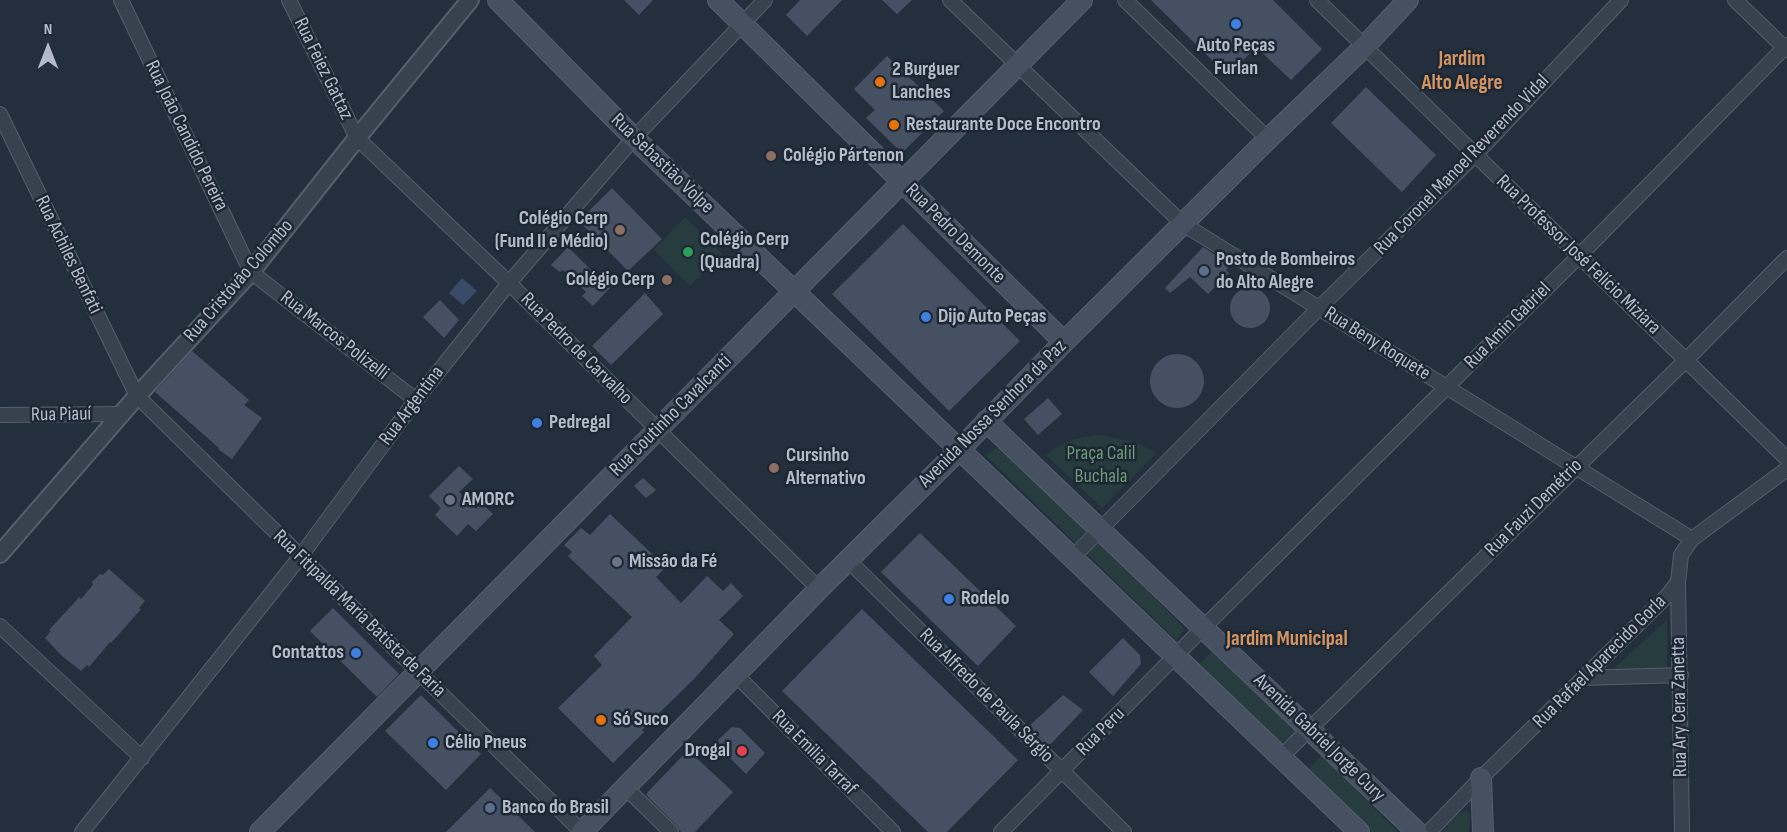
<!DOCTYPE html>
<html>
<head>
<meta charset="utf-8">
<style>
	body { margin:0 }
	#map { position:relative; width:1787px; height:832px; overflow:hidden; background:#242f3e; font-family:"Sofia Sans Condensed",sans-serif }
	canvas { display:block }
	.north { position:absolute; left:18px; top:18px; width:60px; height:60px; -webkit-text-stroke:4px #1d2633; paint-order:stroke; rotate:0deg; font-size:16px; font-weight:700; line-height:24px; text-align:center; color:#b4bcc9 }
	.north::after { content:''; display:block; margin:auto; width:21px; height:27px; background:#b4bcc9; clip-path:polygon(50% 0,100% 100%,50% 72%,0 100%) }
</style>
</head>
<body>
<div id="map">
<canvas width="1787" height="832"></canvas>
<div class="north">N</div>
</div>
<script>
const g = document.querySelector('canvas').getContext('2d');
g.lineJoin = 'round';
function paint(path, color) { g.fillStyle = color; g.fill(path, 'evenodd'); }
const shape = rows => new Path2D(rows.map(r => 'M' + r).join(''));
function trace(path, color, width, dash) { g.strokeStyle = color; g.lineWidth = width; g.lineCap = dash ? 'butt' : 'round'; g.setLineDash(dash || []); g.stroke(path); }
function write(font, color, halo, rows, align = 'center') {
  g.font = font + ' "Sofia Sans Condensed",sans-serif'; g.lineWidth = 5; g.setLineDash([]); g.textBaseline = 'middle'; g.strokeStyle = halo; g.fillStyle = color; for (const [text, x, y, turn = 0] of rows) {
    g.save(); g.translate(x, y); g.rotate((+turn || 0) * Math.PI / 180); g.textAlign = isNaN(turn) ? turn : align; if (halo) g.strokeText(text, 0, 0); g.fillText(text, 0, 0); g.restore();
  }
}
paint(shape([
	[685,217,723,254,690,286,654,250],
	[1095,435,1106,436,1128,441,1141,445,1156,453,1102,508,1046,455,1055,448,1075,439],
	[1002,445,1093,534,1185,629,1176,640,985,455],
	[1667,620,1667,667,1611,671],
	[1214,650,1297,732,1281,744,1199,664],
	[1322,755,1398,832,1371,832,1309,769],
	[1467,810,1470,817,1469,832,1442,832,1458,814]
]), '#263c3f');
paint(shape([
	[462,278,477,291,463,305,449,293]
]), '#394c67');
paint(shape([
	[624,0,653,0,639,15],
	[800,0,842,0,807,36,786,15],
	[882,0,912,0,897,14],
	[1151,0,1273,0,1322,49,1291,80,1256,47,1228,76],
	[887,56,944,111,902,153,866,118,875,110,854,89],
	[1366,87,1436,155,1402,192,1331,123],
	[612,188,662,239,628,271,579,221],
	[903,224,1020,341,949,411,832,294],
	[568,247,597,276,596,276,610,288,593,306,582,296,586,292,563,270,560,272,551,265],
	[1203,247,1231,265,1226,270,1229,273,1208,294,1190,277,1170,293,1165,288],
	'1230 308a20 20 0 1 1 40 0a20 20 0 1 1-40 0Z',
	[645,293,663,314,611,365,592,346],
	[440,300,459,320,444,338,423,317],
	[192,351,249,400,244,405,262,418,232,459,218,449,219,448,155,392],
	'1150 381a27 27 0 1 1 54 0a27 27 0 1 1-54 0Z',
	[1048,398,1062,414,1038,435,1024,419],
	[459,466,473,479,459,492,476,509,481,503,493,514,476,531,468,524,457,536,435,515,441,508,429,496],
	[643,478,656,490,646,498,634,486],
	[610,514,666,567,656,577,681,603,707,576,723,591,731,583,743,596,719,620,734,634,694,679,642,730,644,732,613,763,558,708,602,665,594,656,632,617,568,556,572,552,564,545,581,528,590,535],
	[920,533,1016,626,978,666,881,572],
	[109,569,145,601,139,608,141,609,120,633,111,643,110,642,89,667,87,665,81,671,62,656,45,638,51,631,49,630,74,603,79,597,81,599,93,585,92,582,100,574,103,575],
	[333,608,399,674,377,697,310,631],
	[862,609,1018,760,947,832,928,832,782,691],
	[1123,638,1140,655,1141,664,1113,696,1089,672],
	[421,695,481,754,446,790,385,731],
	[1063,695,1083,710,1049,746,1029,726],
	[732,727,740,728,765,753,746,774,720,748,718,740],
	[688,750,733,792,695,832,681,832,677,826,647,796,647,793],
	[490,788,535,832,446,832]
]), '#455162');
const minor = shape([
	[121,0,251,272,416,400],
	[289,0,357,138,509,283,819,589],
	[950,0,1183,224,1692,539],
	[1125,0,1268,139],
	[1317,0,1787,459],
	[1735,0,1787,50],
	[0,114,137,396,582,832],
	[0,415,121,414],
	[1072,558,1319,308,1475,155,1621,0],
	[848,560,1124,832],
	[1678,582,1682,832],
	[0,626,142,758],
	[736,675,893,832],
	[1584,678,1681,675],
	[1280,758,1686,360,1787,258],
	[625,787,671,832],
	[82,832,300,557,416,400,509,283,634,138,765,0],
	[1001,832,1203,628,1579,256,1787,45],
	[1429,832,1481,778,1668,595,1678,582,1681,555,1692,539,1787,469]
]);
const tertiary = shape([
	[0,554,137,396,251,272,357,138,470,0]
]);
const secondary = shape([
	[498,0,634,138,1359,832],
	[718,0,1064,342],
	[986,421,1417,832],
	[1481,778,1483,832],
	[260,832,1082,0],
	[582,832,819,589,959,450,1064,342,1268,139,1364,47,1408,0]
]);
trace(minor, '#565f6c', 16);
trace(tertiary, '#565f6c', 20);
trace(secondary, '#565f6c', 22);
trace(minor, '#38414e', 14);
trace(tertiary, '#38414e', 16);
trace(secondary, '#465061', 20);
for (const [x, y, r, color] of [
	[1236,24,6,"#3f7fe0"],
	[880,82,6,"#e8710a"],
	[894,125,6,"#e8710a"],
	[771,156,6,"#8d6e63"],
	[620,230,6,"#8d6e63"],
	[688,252,6,"#2e9e5b"],
	[1204,271,6,"#5c6f8a"],
	[667,280,6,"#8d6e63"],
	[926,317,6,"#3f7fe0"],
	[537,423,6,"#3f7fe0"],
	[774,468,6,"#8d6e63"],
	[450,500,6,"#6b7280"],
	[617,562,6,"#6b7280"],
	[949,599,6,"#3f7fe0"],
	[356,653,6,"#3f7fe0"],
	[601,720,6,"#e8710a"],
	[433,743,6,"#3f7fe0"],
	[742,751,6,"#e0444e"],
	[490,808,6,"#5c6f8a"]
]) { const dot = new Path2D(); dot.arc(x, y, r, 0, 2 * Math.PI); g.fillStyle = color; g.fill(dot); trace(dot, '#1d2633', 2); }
write('bold 20px', '#b4bcc9', '#1d2633', [
	["Auto Peças",1236,46,"center"],
	["Furlan",1236,69,"center"],
	["2 Burguer",892,70],
	["Lanches",892,93],
	["Restaurante Doce Encontro",906,125],
	["Colégio Pártenon",783,156],
	["Colégio Cerp",608,219,"right"],
	["(Fund II e Médio)",608,242,"right"],
	["Colégio Cerp",700,240],
	["(Quadra)",700,263],
	["Posto de Bombeiros",1216,260],
	["do Alto Alegre",1216,283],
	["Colégio Cerp",655,280,"right"],
	["Dijo Auto Peças",938,317],
	["Pedregal",549,423],
	["Cursinho",786,456],
	["Alternativo",786,479],
	["AMORC",462,500],
	["Missão da Fé",629,562],
	["Rodelo",961,599],
	["Contattos",344,653,"right"],
	["Só Suco",613,720],
	["Célio Pneus",445,743],
	["Drogal",730,751,"right"],
	["Banco do Brasil",502,808]
], 'left');
write('20px', '#b4bcc9', '#1d2633', [
	["Rua Feiez Gattaz",323,69,64],
	["Rua João Candido Pereira",186,136,64],
	["Rua Sebastião Volpe",662,164,44],
	["Rua Coronel Manoel Reverendo Vidal",1462,165,-46],
	["Rua Pedro Demonte",955,234,45],
	["Rua Achiles Benfati",68,255,64],
	["Rua Professor José Felício Miziara",1578,255,44],
	["Rua Cristóvão Colombo",239,281,-49],
	["Rua Amin Gabriel",1508,326,-45],
	["Rua Marcos Polizelli",334,336,38],
	["Rua Beny Roquete",1377,344,32],
	["Rua Pedro de Carvalho",576,349,45],
	["Rua Argentina",412,406,-53],
	["Avenida Nossa Senhora da Paz",993,414,-45],
	["Rua Piauí",61,415,-1],
	["Rua Coutinho Cavalcanti",671,416,-45],
	["Rua Fauzi Demétrio",1534,508,-45],
	["Rua Fitipalda Maria Batista de Faria",359,614,44],
	["Rua Rafael Aparecido Gorla",1600,662,-45],
	["Rua Alfredo de Paula Sérgio",986,696,45],
	["Rua Ary Cera Zanetta",1680,707,-91],
	["Rua Peru",1101,732,-45],
	["Avenida Gabriel Jorge Cury",1319,738,44],
	["Rua Emilia Tarraf",814,753,45]
]);
write('20px', '#6b9a76', '#1d2633', [
	["Praça Calil",1101,454],
	["Buchala",1101,477]
]);
write('bold 21px', '#d59563', '#1d2633', [
	["Jardim",1462,60],
	["Alto Alegre",1462,84],
	["Jardim Municipal",1287,640]
]);
</script>
</body>
</html>
